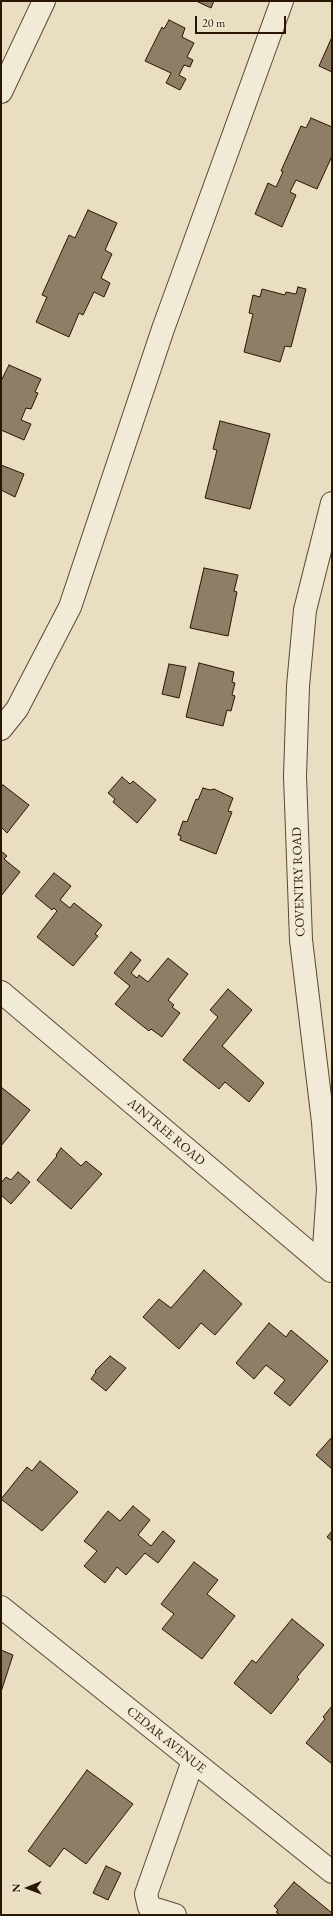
<!DOCTYPE html>
<html>
<head>
<meta charset="utf-8">
<style>
	body { margin:0 }
	#map { position:relative; width:333px; height:1916px; overflow:hidden; background:#e9dec1; font-family:"EB Garamond",serif }
	canvas { display:block }
	.frame { position:absolute; inset:0; border:2px solid #2a1602; pointer-events:none }
	.north { position:absolute; left:8px; top:1868px; width:40px; height:40px; -webkit-text-stroke:3px #f1ead7; paint-order:stroke; rotate:269deg; font-size:11px; font-weight:700; line-height:16px; text-align:center; color:#2a1602 }
	.north::after { content:''; display:block; margin:auto; width:14px; height:18px; background:#2a1602; clip-path:polygon(50% 0,100% 100%,50% 72%,0 100%) }
	.scale { position:absolute; left:195px; top:16px; width:91px; height:18px; box-sizing:border-box; border:2px solid #2a1602; border-top:0; padding-left:5px; font-size:12px; line-height:14px; white-space:nowrap; color:#2a1602; -webkit-text-stroke:3px #f1ead7; paint-order:stroke }
</style>
</head>
<body>
<div id="map">
<canvas width="333" height="1916"></canvas>
<div class="frame"></div>
<div class="north">N</div>
<div class="scale">20 m</div>
</div>
<script>
const g = document.querySelector('canvas').getContext('2d');
g.lineJoin = 'round';
function paint(path, color) { g.fillStyle = color; g.fill(path, 'evenodd'); }
const shape = rows => new Path2D(rows.map(r => 'M' + r).join(''));
function trace(path, color, width, dash) { g.strokeStyle = color; g.lineWidth = width; g.lineCap = dash ? 'butt' : 'round'; g.setLineDash(dash || []); g.stroke(path); }
function write(font, color, halo, rows, align = 'center') {
  g.font = font + ' "EB Garamond",serif'; g.lineWidth = 3.5; g.setLineDash([]); g.textBaseline = 'middle'; g.strokeStyle = halo; g.fillStyle = color; for (const [text, x, y, turn = 0] of rows) {
    g.save(); g.translate(x, y); g.rotate((+turn || 0) * Math.PI / 180); g.textAlign = isNaN(turn) ? turn : align; if (halo) g.strokeText(text, 0, 0); g.fillText(text, 0, 0); g.restore();
  }
}
const building = shape([
	[196,1,214,1,211,8,196,1],
	[169,20,185,28,182,37,194,43,187,57,193,60,190,67,184,65,179,75,186,79,180,90,166,83,171,73,145,61,162,27,164,29,169,20],
	[332,37,332,72,319,66,332,37],
	[311,118,332,127,332,156,317,189,296,180,290,192,296,195,282,227,255,214,268,183,276,187,283,172,281,171,301,126,306,128,311,118],
	[88,210,117,223,105,250,112,254,101,278,110,283,104,297,94,292,83,315,79,313,69,337,36,322,47,297,42,295,69,235,75,238,88,210],
	[298,287,306,289,291,347,285,346,280,362,244,352,253,314,249,313,253,295,260,297,262,289,285,295,286,292,296,294,298,287],
	[9,365,41,379,35,392,38,393,31,409,26,408,21,420,31,424,24,440,1,430,1,381,9,365],
	[220,421,270,434,250,509,205,498,217,450,213,449,220,421],
	[1,465,24,474,15,497,1,490,1,465],
	[204,568,238,575,234,591,237,592,228,636,190,628,204,568],
	[199,663,234,672,232,682,235,683,232,695,235,696,231,711,227,710,223,726,186,717,199,663],
	[169,664,186,667,179,698,162,694,169,664],
	[122,777,130,784,133,781,156,800,137,823,113,802,115,799,108,793,122,777],
	[3,785,29,805,7,833,1,827,1,787,3,785],
	[203,788,210,790,214,789,233,798,228,811,232,812,216,854,180,840,181,836,178,835,183,821,187,822,196,799,198,800,203,788],
	[1,851,7,856,4,859,20,872,1,896,1,851],
	[54,873,71,886,60,900,70,908,74,903,102,925,95,934,98,936,73,966,37,937,57,911,54,908,52,910,35,896,54,873],
	[131,952,141,960,131,973,137,978,139,975,148,982,168,958,188,974,168,1000,174,1005,172,1007,180,1013,162,1037,151,1029,149,1031,115,1004,130,986,114,973,131,952],
	[228,989,252,1010,222,1046,264,1083,249,1102,225,1082,219,1089,183,1060,218,1017,210,1010,228,989],
	[1,1087,30,1110,1,1146,1,1087],
	[61,1148,81,1166,86,1161,102,1174,71,1209,37,1180,57,1156,56,1155,61,1148],
	[18,1172,30,1182,11,1204,1,1195,1,1183,6,1177,11,1180,18,1172],
	[204,1270,242,1304,215,1335,201,1323,179,1349,143,1317,159,1299,171,1308,204,1270],
	[269,1323,286,1337,291,1330,328,1361,290,1406,274,1393,285,1380,266,1365,254,1379,236,1363,269,1323],
	[110,1356,126,1368,106,1391,91,1379,96,1372,95,1371,110,1356],
	[332,1437,332,1469,316,1455,332,1437],
	[40,1461,78,1492,42,1531,1,1499,27,1467,32,1471,40,1461],
	[133,1506,150,1520,138,1535,151,1546,163,1531,175,1541,158,1563,145,1553,126,1575,117,1567,105,1583,84,1566,97,1551,84,1541,108,1511,120,1521,133,1506],
	[332,1531,332,1541,327,1537,332,1531],
	[194,1562,218,1580,207,1594,235,1616,202,1659,162,1629,174,1614,161,1604,194,1562],
	[292,1619,324,1645,297,1677,299,1679,271,1714,234,1683,252,1660,256,1663,292,1619],
	[1,1650,13,1655,1,1692,1,1650],
	[332,1706,332,1764,306,1743,325,1719,323,1717,332,1706],
	[87,1770,133,1804,86,1864,64,1848,50,1867,28,1851,87,1770],
	[106,1866,121,1873,108,1900,93,1893,106,1866],
	[294,1882,332,1913,332,1915,280,1915,276,1912,278,1910,274,1906,294,1882]
]);
paint(building, '#8d7e65');
trace(building, '#2a1602', 1);
const minor = shape([
	[1,92,44,1],
	[1,729,17,709,70,607,163,329,282,1],
	[1,992,331,1271],
	[323,1263,328,1189,323,1122,301,940,295,776,298,686,305,610,332,503],
	[1,1607,332,1872],
	[175,1915,149,1907,146,1894,193,1761]
]);
trace(minor, '#5a4832', 24);
trace(minor, '#f1ead7', 22);
write('13px', '#2a1602', '#f1ead7', [
	["COVENTRY ROAD",299,882,-92],
	["AINTREE ROAD",166,1132,40],
	["CEDAR AVENUE",166,1740,39]
]);
</script>
</body>
</html>
